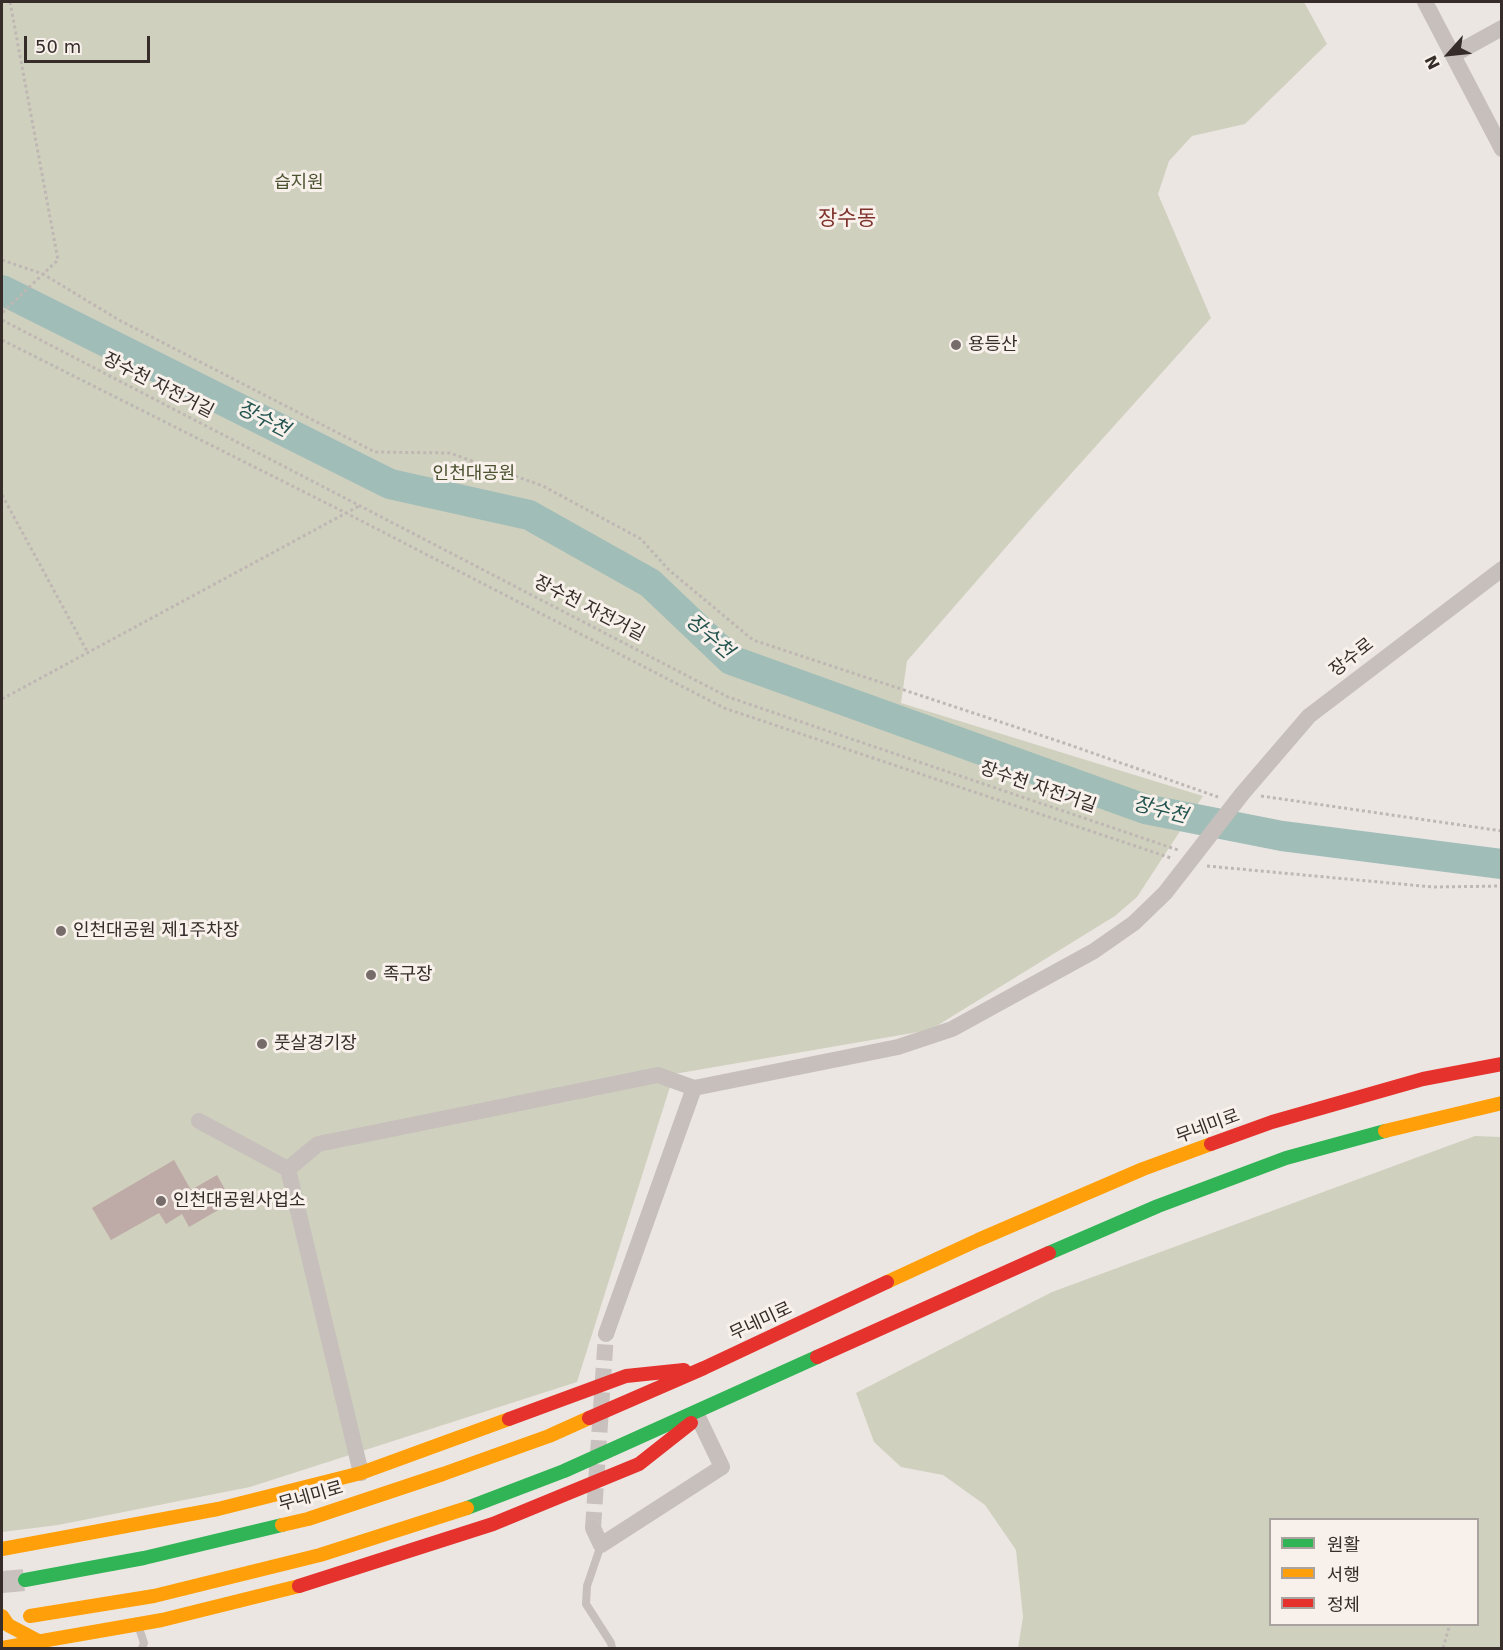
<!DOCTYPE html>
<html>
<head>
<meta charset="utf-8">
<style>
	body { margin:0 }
	#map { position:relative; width:1503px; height:1650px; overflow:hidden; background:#ece6e3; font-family:"DejaVu Sans","Noto Sans KR",sans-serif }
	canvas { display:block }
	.frame { position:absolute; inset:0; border:3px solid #362c2a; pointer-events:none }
	.legend { position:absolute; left:1269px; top:1518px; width:210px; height:108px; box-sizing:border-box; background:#f8f0eb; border:2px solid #aaa29e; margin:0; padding:8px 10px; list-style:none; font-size:18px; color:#362c2a }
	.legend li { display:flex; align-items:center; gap:12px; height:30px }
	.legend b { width:30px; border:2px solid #aaa29e }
	.north { position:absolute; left:1419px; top:24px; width:60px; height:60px; -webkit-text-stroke:4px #f8f0eb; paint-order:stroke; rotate:243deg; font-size:16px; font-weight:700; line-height:24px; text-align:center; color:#362c2a }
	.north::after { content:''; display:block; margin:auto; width:21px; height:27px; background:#362c2a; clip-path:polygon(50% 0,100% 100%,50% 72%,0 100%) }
	.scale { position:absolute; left:24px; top:36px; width:126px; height:27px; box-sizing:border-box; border:3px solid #362c2a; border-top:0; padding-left:8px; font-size:18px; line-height:21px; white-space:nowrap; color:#362c2a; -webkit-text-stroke:4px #f8f0eb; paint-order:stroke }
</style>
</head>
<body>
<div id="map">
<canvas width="1503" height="1650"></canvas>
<div class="frame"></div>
<ul class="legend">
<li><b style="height:8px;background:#30b455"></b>원활</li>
<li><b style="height:8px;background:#ff9f0a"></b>서행</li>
<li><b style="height:8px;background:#e5322d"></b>정체</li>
</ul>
<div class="north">N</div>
<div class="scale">50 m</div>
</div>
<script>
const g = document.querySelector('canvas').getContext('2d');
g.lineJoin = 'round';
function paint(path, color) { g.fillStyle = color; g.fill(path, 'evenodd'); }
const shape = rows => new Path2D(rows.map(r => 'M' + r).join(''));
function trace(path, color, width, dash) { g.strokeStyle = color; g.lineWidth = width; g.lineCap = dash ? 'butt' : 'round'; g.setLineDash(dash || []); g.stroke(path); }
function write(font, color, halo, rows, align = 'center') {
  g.font = font + ' "DejaVu Sans","Noto Sans KR",sans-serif'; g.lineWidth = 6; g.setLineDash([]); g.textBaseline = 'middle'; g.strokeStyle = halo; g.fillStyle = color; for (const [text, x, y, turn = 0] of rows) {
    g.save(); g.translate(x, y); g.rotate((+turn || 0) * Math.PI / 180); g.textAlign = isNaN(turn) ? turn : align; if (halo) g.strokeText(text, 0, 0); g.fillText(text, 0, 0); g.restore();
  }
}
paint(shape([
	[2,2,1304,2,1327,44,1245,124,1192,136,1169,161,1158,194,1211,318,1034,515,907,661,901,703,1203,796,1137,897,1115,916,930,1030,674,1074,577,1382,250,1487,58,1525,2,1532],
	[1475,1136,1501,1137,1501,1648,1018,1648,1023,1617,1016,1550,985,1505,943,1475,901,1467,874,1442,856,1393,1052,1292],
	[1270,1520,1478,1520,1478,1624,1270,1624]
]), '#d0d0be');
trace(shape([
	[2,290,390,484,529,515,650,583,731,660,1145,809,1282,836,1502,864]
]), '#a0bdb8', 30);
paint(shape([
	[174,1160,191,1190,217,1175,232,1202,189,1227,182,1214,166,1224,159,1213,111,1240,92,1208]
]), '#beaaa6');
trace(shape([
	[593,1528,606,1334]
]), '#c8c1be', 16, [16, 8]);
trace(shape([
	[2,1582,25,1580]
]), '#c8c1be', 22, [22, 11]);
trace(shape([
	[10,2,58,260,43,274,119,320,375,452,450,453,543,486,641,539,669,570,753,640,1064,743,1218,797],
	[2,260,43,274,2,313],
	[2,320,728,697,1178,850],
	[2,340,346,513,724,708,1171,858],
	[2,495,88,653],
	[2,699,359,506],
	[1261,796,1502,831],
	[1207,866,1433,887,1502,886],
	[1443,1648,1450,1624]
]), '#bfb7b4', 3, [3, 3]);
trace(shape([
	[601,1545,587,1586,586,1604,611,1643,612,1648],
	[138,1625,144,1643,142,1648]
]), '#c6bfbc', 8);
trace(shape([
	[1425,2,1502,149],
	[1453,55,1502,28],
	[199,1121,288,1169,361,1473],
	[288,1169,318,1144,658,1075,694,1088],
	[606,1334,694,1088,898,1047,952,1029,1094,951,1134,923,1165,893,1242,794,1309,716,1502,569],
	[593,1528,601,1545,722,1467,698,1417]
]), '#c6bfbc', 16);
trace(shape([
	[1049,1253,1158,1206,1286,1158,1385,1131],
	[467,1508,564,1471,817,1357],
	[25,1580,144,1558,282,1525]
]), '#30b455', 14);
trace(shape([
	[1385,1131,1502,1103],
	[887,1282,978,1240,1143,1169,1211,1144],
	[282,1525,308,1519,443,1474,549,1436,589,1418],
	[2,1549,218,1509,361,1473,509,1419],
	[2,1616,8,1625,40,1642],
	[30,1616,154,1596,320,1555,467,1508],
	[2,1648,162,1620,299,1586]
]), '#ff9f0a', 14);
trace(shape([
	[1211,1144,1272,1122,1423,1079,1502,1064],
	[817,1357,1049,1253],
	[589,1418,704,1368,887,1282],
	[509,1419,626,1376,684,1370],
	[299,1586,493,1524,639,1464,691,1423]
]), '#e5322d', 14);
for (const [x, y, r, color] of [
	[956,345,6,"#766d6b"],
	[61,931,6,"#766d6b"],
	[371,975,6,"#766d6b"],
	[262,1044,6,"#766d6b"],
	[161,1201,6,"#766d6b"]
]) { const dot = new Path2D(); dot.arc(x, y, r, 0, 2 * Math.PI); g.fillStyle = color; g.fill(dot); trace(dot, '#f8f0eb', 2); }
write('18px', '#4b5230', '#f8f0eb', [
	["습지원",299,183],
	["인천대공원",474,474]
]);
write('18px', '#362c2a', '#f8f0eb', [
	["용등산",968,345],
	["인천대공원 제1주차장",73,931],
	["족구장",383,975],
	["풋살경기장",274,1044],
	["인천대공원사업소",173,1201]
], 'left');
write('18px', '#362c2a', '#f8f0eb', [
	["장수천 자전거길",158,386,27],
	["장수천 자전거길",589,609,27],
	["장수로",1352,658,-38],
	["장수천 자전거길",1038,788,19],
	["무네미로",1208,1127,-20],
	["무네미로",761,1322,-25],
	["무네미로",311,1497,-16]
]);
write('italic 20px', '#235450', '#f8f0eb', [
	["장수천",263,420,27],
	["장수천",709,637,41],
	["장수천",1160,811,14]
]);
write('21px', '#7e322b', '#f8f0eb', [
	["장수동",847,220]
]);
</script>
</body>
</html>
